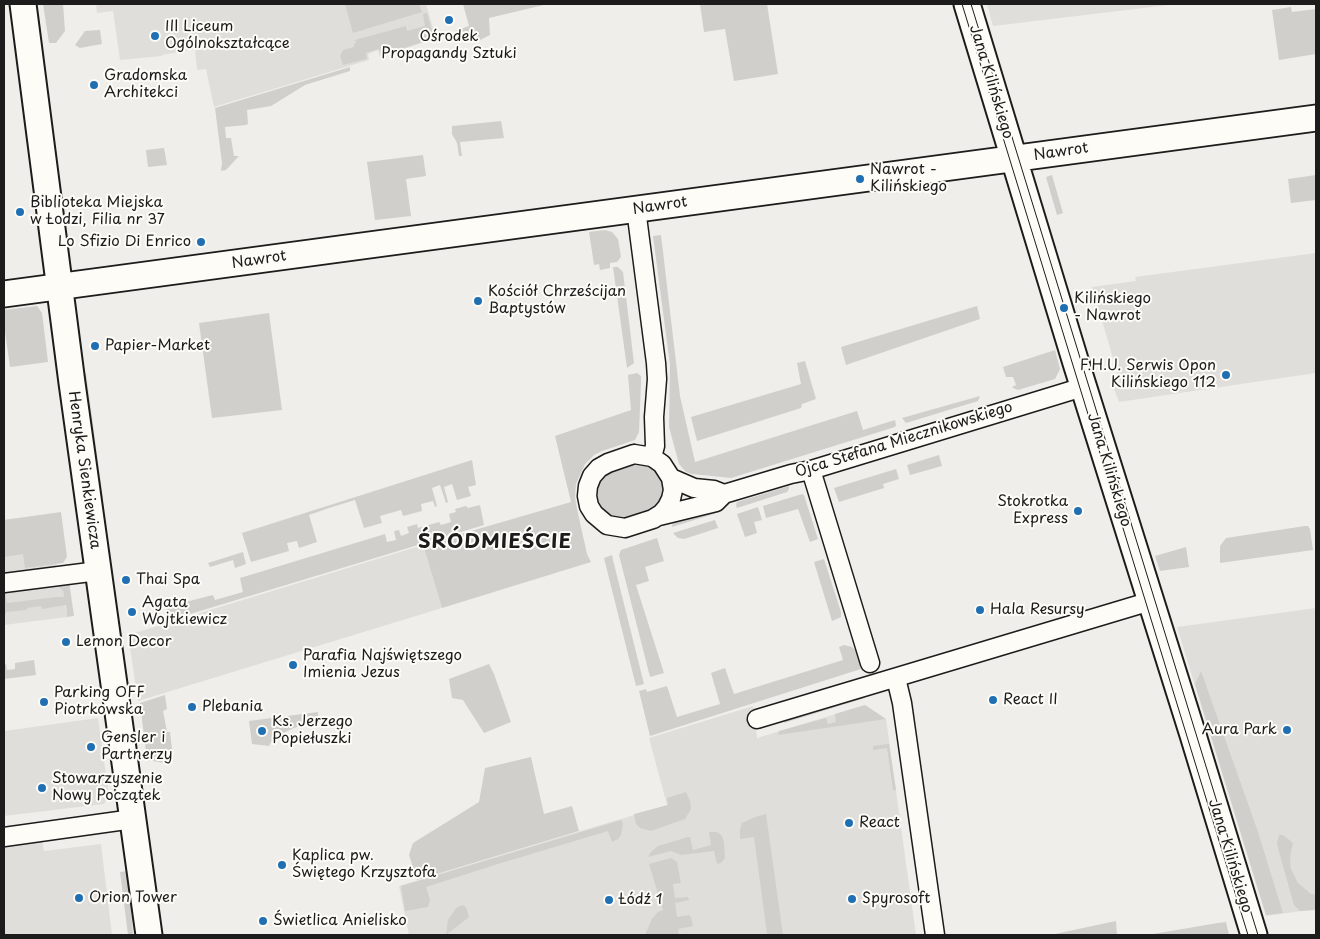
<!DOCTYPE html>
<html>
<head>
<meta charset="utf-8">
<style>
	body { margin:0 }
	#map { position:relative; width:1320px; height:939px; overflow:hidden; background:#f0eeea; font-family:"Playpen Sans",sans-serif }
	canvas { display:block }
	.frame { position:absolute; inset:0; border:5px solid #1c1c1c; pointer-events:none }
</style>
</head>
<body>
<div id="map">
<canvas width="1320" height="939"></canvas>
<div class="frame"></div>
</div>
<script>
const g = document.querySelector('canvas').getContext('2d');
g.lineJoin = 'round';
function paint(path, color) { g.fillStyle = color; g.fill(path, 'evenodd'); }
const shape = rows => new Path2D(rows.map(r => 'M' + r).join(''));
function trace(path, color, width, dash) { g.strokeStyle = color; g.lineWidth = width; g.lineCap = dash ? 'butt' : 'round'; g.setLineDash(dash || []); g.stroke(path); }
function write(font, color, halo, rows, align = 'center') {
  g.font = font + ' "Playpen Sans",sans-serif'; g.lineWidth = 4; g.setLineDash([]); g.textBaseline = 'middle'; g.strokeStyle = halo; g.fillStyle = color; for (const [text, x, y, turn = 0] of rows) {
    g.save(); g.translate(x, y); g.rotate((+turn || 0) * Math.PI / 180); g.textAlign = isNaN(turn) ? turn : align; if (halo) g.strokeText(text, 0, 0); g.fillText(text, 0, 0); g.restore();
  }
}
paint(shape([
	[96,4,426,4,436,38,380,57,378,50,368,54,369,60,214,107,206,69,197,70,195,49,162,55,162,56,120,60,113,11,97,13],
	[987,4,1177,4,993,26],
	[1316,253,1316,373,1119,402,1113,386,1121,385,1092,287,1136,281,1135,277],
	[50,514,59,587,63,591,67,617,4,625,4,520],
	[423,545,442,608,138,701,128,635],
	[1316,608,1316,909,1266,916,1177,627],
	[865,705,886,719,916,935,409,935,399,886,667,805,649,738,753,706,757,738],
	[98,718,109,796,104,804,4,816,4,731],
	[42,841,44,851,101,844,112,935,4,935,4,846]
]), '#e0deda');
paint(shape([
	[43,4,63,4,65,31,56,43,49,43],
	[345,4,419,4,422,12,353,33],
	[463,4,548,4,489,18,490,35,476,42,473,34,458,39,455,31,469,26],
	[700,4,767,4,778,74,734,81,725,29,704,32],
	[1291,7,1292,12,1316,9,1316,54,1279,60,1272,10],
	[427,13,434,38,381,56,379,49,366,53,367,59,343,65,340,56,343,50,354,47,354,44,356,43,355,40,406,26,407,31,425,26,423,14],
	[100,30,102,44,80,48,75,45,85,31],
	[350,67,350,71,305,85,271,106,247,110,248,124,246,125,225,127,226,138,231,138,234,156,239,156,226,170,221,171,222,163,215,108],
	[501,121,504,138,460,142,462,156,459,156,457,143,452,134,452,126],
	[164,148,167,165,148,167,146,150],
	[423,155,426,176,406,179,411,216,375,220,367,162],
	[1052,175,1063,213,1057,215,1046,177],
	[1316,175,1316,200,1291,203,1288,179],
	[605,230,612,232,618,239,621,257,617,262,610,263,610,268,600,270,599,264,594,265,589,232],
	[661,235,680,396,695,462,857,411,863,430,895,420,896,425,895,427,731,478,692,474,686,472,679,464,669,427,670,365,653,236],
	[613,267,618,267,623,272,634,363,627,368],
	[37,306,42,313,48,362,10,367,4,324,4,310],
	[977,306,980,319,846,365,841,347],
	[269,313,282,410,212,418,199,323],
	[1055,350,1060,369,1055,379,1018,390,1013,388,1012,387,1016,385,1013,377,1006,377,1003,367],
	[805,361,816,399,802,404,801,408,697,441,691,417,801,384,797,363],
	[83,373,86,373,103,499,100,499],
	[637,373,641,376,641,383,639,432,635,440,602,451,594,455,585,464,576,484,575,497,577,509,587,554,591,562,442,608,423,545,571,502,555,436,631,410,628,375],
	[980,396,978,401,906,423,902,418],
	[939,455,942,466,910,475,907,465],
	[472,460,476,485,468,487,471,496,457,500,452,484,444,487,448,502,446,503,440,485,432,488,437,506,435,507,433,501,421,504,422,511,403,516,401,510,380,516,382,523,364,528,355,500,329,508,309,515,317,542,299,548,297,541,287,543,289,551,251,562,242,533],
	[635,463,650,465,656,469,664,482,663,496,660,503,650,512,624,520,611,517,605,514,597,503,595,496,599,480,611,470],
	[896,469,899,479,883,484,884,488,839,502,834,488],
	[789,486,789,489,787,492,737,508,736,505,737,502],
	[802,494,804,495,818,539,810,542,798,509,766,518,763,506],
	[480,505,484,525,167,621,166,607,213,595,215,600,243,592,240,578,385,534,387,542,396,540,394,531,399,530,401,536,409,533,407,527,417,524,418,528,439,522,441,525,451,522,449,514,456,512,455,509,466,506,468,508],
	[758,507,762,520,754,522,757,533,745,537,737,514],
	[719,510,720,512,672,527,673,521],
	[61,512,67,557,63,563,25,568,23,554,4,557,4,520],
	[715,520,718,528,684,539,678,538,673,533],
	[1305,526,1308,526,1310,529,1313,550,1220,563,1220,546,1226,538],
	[657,538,664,561,645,567,649,581,636,585,664,673,650,677,619,555,621,550],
	[1186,547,1189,567,1160,571,1155,556],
	[243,552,246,564,235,568,233,560,210,567,208,563],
	[612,555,613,560,644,684,636,686,604,558],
	[824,559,841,612,841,617,832,621,814,562],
	[69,581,74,616,67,617,66,605,42,609,41,606,27,608,27,610,6,612,6,614,4,614,4,589,5,589,7,603,57,597,64,597,63,591,59,587,58,582],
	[844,645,852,647,857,652,864,668,650,736,639,691,646,689,647,692,667,686,677,717,720,704,711,673,725,668,734,694,843,660,839,647],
	[34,660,36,675,4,679,4,665,6,664,7,670,15,669,15,663],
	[489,664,494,674,511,722,484,733,463,700,452,698,449,679],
	[1201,671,1258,832,1283,913,1266,915,1195,684],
	[165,695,167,709,163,711,167,732,170,732,172,749,170,764,147,760,140,703],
	[864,695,865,698,784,723,785,721],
	[865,705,886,719,778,735,779,731,826,718,828,724,836,722,835,714],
	[318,712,318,720,294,728,279,735,272,740,269,746,252,744,249,721],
	[889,744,896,790,893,790,887,748,873,750,873,746],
	[531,757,544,814,572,806,579,831,417,880,409,855,413,843,479,802,485,768],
	[686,792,690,801,691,809,685,819,651,831,640,828,636,824,634,814,668,805,667,798],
	[766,814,783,935,756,935,767,934,754,837,740,839,740,829,742,823,755,817],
	[621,820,623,824,621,835,618,839,612,842,608,831,498,864,426,887,430,900,428,907,405,911,401,886],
	[709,832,717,832,722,836,724,842,725,858,721,863,717,864,714,851,681,855,671,851,648,857,650,853,658,846,688,837,690,837,693,850,711,845],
	[1279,835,1283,835,1293,843,1290,857,1291,869,1298,883,1311,894,1316,895,1316,910,1300,911,1294,905,1279,852,1277,843],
	[671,858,677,862,681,883,673,884,675,898,688,897,689,900,675,903,677,917,689,915,691,917,693,926,678,929,679,935,645,935,652,919,658,912,663,910,649,864],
	[128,871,133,935,128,935,120,872],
	[463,905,466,907,469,917,446,935,448,920,457,907],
	[1116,921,1117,935,1050,935],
	[1226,922,1229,935,1147,935,1218,923]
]), '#d0cfcc');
const street = shape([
	[636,209,656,363,657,379,654,417,655,446,652,457],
	[634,454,652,457,662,464,671,478,673,490,671,499,667,507,661,514,653,519,625,528,607,525,594,514,589,506,587,496,588,486,592,476,599,468,608,463,634,454],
	[811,470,870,663],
	[671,478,694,488,714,490,724,494],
	[659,516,716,502,724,494,791,474,811,470,1083,387],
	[4,583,98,571],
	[896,678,902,703,935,935],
	[757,719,1151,601],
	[4,837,133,819]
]);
const secondary = shape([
	[23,4,72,383,149,935],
	[967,4,1076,363,1193,735,1254,935],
	[4,294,1316,118]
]);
trace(street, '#1c1c1c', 21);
trace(secondary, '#1c1c1c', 29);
trace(street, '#fdfcf7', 18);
trace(secondary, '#fdfcf7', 25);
trace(shape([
	[962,4,1248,935],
	[971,4,1258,935]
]), '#1c1c1c', 1);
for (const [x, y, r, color] of [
	[449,20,5,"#1f6fb2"],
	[155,36,5,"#1f6fb2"],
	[94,85,5,"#1f6fb2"],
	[860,179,5,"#1f6fb2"],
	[20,212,5,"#1f6fb2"],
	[201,242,5,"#1f6fb2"],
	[478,301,5,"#1f6fb2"],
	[1064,308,5,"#1f6fb2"],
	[95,346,5,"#1f6fb2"],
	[1226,375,5,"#1f6fb2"],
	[1078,511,5,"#1f6fb2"],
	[126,580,5,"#1f6fb2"],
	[980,610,5,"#1f6fb2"],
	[132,612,5,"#1f6fb2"],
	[66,642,5,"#1f6fb2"],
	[293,665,5,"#1f6fb2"],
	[993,700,5,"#1f6fb2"],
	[44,702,5,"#1f6fb2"],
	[192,707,5,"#1f6fb2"],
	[1287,730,5,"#1f6fb2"],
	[262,731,5,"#1f6fb2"],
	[91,747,5,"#1f6fb2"],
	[42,788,5,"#1f6fb2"],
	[849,823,5,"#1f6fb2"],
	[282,865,5,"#1f6fb2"],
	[79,898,5,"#1f6fb2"],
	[852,899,5,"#1f6fb2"],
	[609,900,5,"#1f6fb2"],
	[263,921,5,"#1f6fb2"]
]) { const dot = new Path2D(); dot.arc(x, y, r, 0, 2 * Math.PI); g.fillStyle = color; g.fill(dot); trace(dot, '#fdfcf7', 2); }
write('15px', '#1c1c1c', '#fdfcf7', [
	["III Liceum",165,27],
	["Ogólnokształcące",165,44],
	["Ośrodek",449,37,"center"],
	["Propagandy Sztuki",449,54,"center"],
	["Gradomska",104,76],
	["Architekci",104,93],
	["Nawrot -",870,170],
	["Kilińskiego",870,187],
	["Biblioteka Miejska",30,203],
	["w Łodzi, Filia nr 37",30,220],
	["Lo Sfizio Di Enrico",191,242,"right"],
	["Kościół Chrześcijan",488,292],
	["Baptystów",488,309],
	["Kilińskiego",1074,299],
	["- Nawrot",1074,316],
	["Papier-Market",105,346],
	["F.H.U. Serwis Opon",1216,366,"right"],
	["Kilińskiego 112",1216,383,"right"],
	["Stokrotka",1068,502,"right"],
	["Express",1068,519,"right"],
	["Thai Spa",136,580],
	["Agata",142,603],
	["Wojtkiewicz",142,620],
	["Hala Resursy",990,610],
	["Lemon Decor",76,642],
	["Parafia Najświętszego",303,656],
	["Imienia Jezus",303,673],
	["Parking OFF",54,693],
	["Piotrkowska",54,710],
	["React II",1003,700],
	["Plebania",202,707],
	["Ks. Jerzego",272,722],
	["Popiełuszki",272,739],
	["Aura Park",1277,730,"right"],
	["Gensler i",101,738],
	["Partnerzy",101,755],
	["Stowarzyszenie",52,779],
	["Nowy Początek",52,796],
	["React",859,823],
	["Kaplica pw.",292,856],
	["Świętego Krzysztofa",292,873],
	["Orion Tower",89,898],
	["Spyrosoft",862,899],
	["Łódź 1",619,900],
	["Świetlica Anielisko",273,921]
], 'left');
write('15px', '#1c1c1c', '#fdfcf7', [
	["Jana Kilińskiego",991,82,73],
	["Nawrot",1061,152,-8],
	["Nawrot",660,206,-8],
	["Nawrot",259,260,-8],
	["Ojca Stefana Miecznikowskiego",904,440,-17],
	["Henryka Sienkiewicza",84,470,82],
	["Jana Kilińskiego",1109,470,73],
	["Jana Kilińskiego",1230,856,73]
]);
g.letterSpacing = '1px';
write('bold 20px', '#1c1c1c', '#fdfcf7', [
	["ŚRÓDMIEŚCIE",495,542]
]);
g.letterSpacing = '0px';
</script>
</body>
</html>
